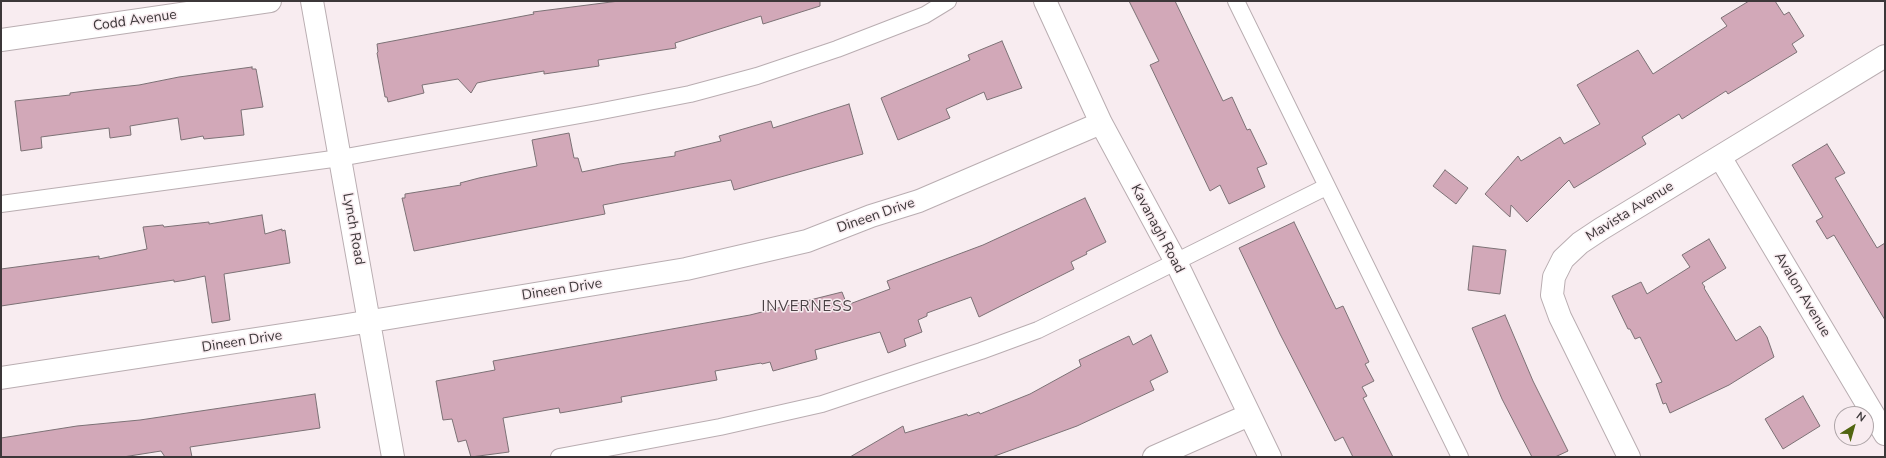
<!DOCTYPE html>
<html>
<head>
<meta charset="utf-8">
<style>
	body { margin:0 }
	#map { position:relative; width:1886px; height:458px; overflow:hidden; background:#f8ecf0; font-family:"Nunito Sans",sans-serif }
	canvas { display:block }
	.frame { position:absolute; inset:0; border:2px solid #3c3739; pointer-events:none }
	.north { position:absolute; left:1834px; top:406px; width:40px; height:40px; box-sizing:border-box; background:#f8ecf0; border:1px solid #ada4a7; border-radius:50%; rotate:37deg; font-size:11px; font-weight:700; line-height:16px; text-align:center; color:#3c3739 }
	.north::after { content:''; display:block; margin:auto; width:14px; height:18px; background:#516510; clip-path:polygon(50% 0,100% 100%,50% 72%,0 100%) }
</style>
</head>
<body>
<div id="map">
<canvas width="1886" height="458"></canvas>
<div class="frame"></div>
<div class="north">N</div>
</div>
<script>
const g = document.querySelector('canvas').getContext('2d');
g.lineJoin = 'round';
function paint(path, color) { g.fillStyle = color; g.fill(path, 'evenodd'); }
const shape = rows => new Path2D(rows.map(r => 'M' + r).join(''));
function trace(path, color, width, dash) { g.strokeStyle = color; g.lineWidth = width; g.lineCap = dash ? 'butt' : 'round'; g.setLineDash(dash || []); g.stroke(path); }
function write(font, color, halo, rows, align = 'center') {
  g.font = font + ' "Nunito Sans",sans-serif'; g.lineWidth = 3; g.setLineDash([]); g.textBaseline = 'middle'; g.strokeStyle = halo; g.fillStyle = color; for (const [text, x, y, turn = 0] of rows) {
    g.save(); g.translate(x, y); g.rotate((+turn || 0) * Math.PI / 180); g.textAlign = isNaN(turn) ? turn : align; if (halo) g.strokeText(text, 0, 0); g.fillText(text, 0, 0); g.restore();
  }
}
const building = shape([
	[619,1,820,1,820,6,763,24,761,16,675,43,676,48,598,60,599,66,544,74,544,71,491,80,477,83,471,93,458,79,422,85,424,93,388,102,387,97,385,97,377,53,378,52,377,44,534,14,533,12,619,1],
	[1129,1,1175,1,1223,101,1232,97,1247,130,1250,129,1267,164,1257,168,1265,187,1229,204,1220,185,1210,191,1150,65,1159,61,1129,1],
	[1749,1,1775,1,1784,15,1789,12,1804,36,1792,44,1797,52,1728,94,1726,91,1682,119,1679,114,1642,137,1646,144,1574,188,1569,180,1527,222,1511,205,1510,217,1485,194,1518,156,1521,161,1560,137,1564,144,1600,124,1577,85,1638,50,1653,74,1727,26,1721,18,1749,1],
	[1002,41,1022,88,987,100,984,92,946,109,950,118,898,140,881,98,970,60,968,55,1002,41],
	[252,67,252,69,256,69,263,107,241,110,244,135,204,139,203,136,181,140,178,118,130,126,131,135,110,138,109,128,41,137,42,148,21,151,15,101,70,95,70,93,93,90,139,85,179,77,252,67],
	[849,104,863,154,734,190,731,180,603,205,605,214,414,251,402,198,405,198,405,194,461,185,460,183,479,178,537,166,532,140,569,133,574,158,578,158,582,172,620,164,675,156,675,152,721,141,719,136,771,121,773,128,849,104],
	[1827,144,1845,173,1835,178,1877,248,1885,243,1885,320,1834,235,1827,239,1816,221,1823,217,1792,165,1827,144],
	[1445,170,1468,188,1456,204,1433,186,1445,170],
	[1085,198,1106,242,1086,252,1087,254,1071,262,1074,269,979,317,971,297,927,313,927,316,918,320,922,332,904,339,906,346,888,353,880,332,815,350,817,359,773,371,770,362,762,364,761,363,715,371,717,380,621,397,622,402,560,413,559,408,503,418,509,452,471,457,466,440,458,442,452,419,443,420,436,381,495,370,493,361,750,315,842,292,847,305,890,289,887,281,983,245,1085,198],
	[262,215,265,234,282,229,282,231,285,230,290,263,224,274,230,320,212,323,205,276,186,280,174,282,174,280,1,306,1,269,99,256,99,259,147,249,143,227,163,225,164,227,209,222,209,224,262,215],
	[1294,222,1336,309,1343,306,1369,362,1365,364,1374,381,1362,387,1367,396,1363,398,1393,457,1353,457,1343,437,1335,441,1280,334,1239,248,1294,222],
	[1709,239,1726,268,1702,283,1705,287,1704,288,1736,341,1760,326,1767,337,1774,357,1729,385,1670,413,1666,403,1663,404,1656,384,1662,382,1640,337,1635,339,1630,329,1628,329,1612,296,1641,282,1647,294,1690,267,1682,255,1709,239],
	[1473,246,1506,250,1500,294,1468,290,1473,246],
	[1505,315,1533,381,1568,451,1555,457,1532,457,1502,399,1472,328,1505,315],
	[1151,335,1168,372,1150,381,1154,390,1077,426,992,457,850,457,903,426,905,433,967,414,968,416,979,412,980,414,1030,394,1081,366,1079,360,1129,336,1133,345,1151,335],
	[315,394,320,428,190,447,192,457,165,457,161,451,123,457,1,457,1,438,77,426,140,420,315,394],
	[1803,396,1820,426,1783,449,1765,419,1803,396]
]);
paint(building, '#d2a8b8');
trace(building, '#7c7175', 1);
const service = shape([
	[1236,1,1460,457],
	[1,204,340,158,597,112,690,94,757,76,837,49,925,15,948,1],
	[559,457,720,427,822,404,981,351,1038,330,1099,300,1326,187]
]);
const minor = shape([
	[312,1,393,457],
	[1045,1,1101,123,1176,262,1270,457],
	[1,40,270,1],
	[1720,157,1885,434],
	[1,378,341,326,686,269,807,241,871,216,919,201,1101,123],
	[1154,457,1249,415],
	[1629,457,1560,317,1552,295,1554,277,1563,259,1580,243,1601,229,1885,56]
]);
trace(service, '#b9adb1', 18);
trace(minor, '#b9adb1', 24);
trace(service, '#fff', 16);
trace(minor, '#fff', 22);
write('14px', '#3c3739', '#f8ecf0', [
	["Codd Avenue",135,21,-8],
	["Mavista Avenue",1630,212,-32],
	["Dineen Drive",876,216,-19],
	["Lynch Road",353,229,80],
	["Kavanagh Road",1157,229,62],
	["Dineen Drive",562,290,-9],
	["Avalon Avenue",1802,295,59],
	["Dineen Drive",242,342,-9]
]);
g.letterSpacing = '1px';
write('15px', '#4a4144', '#f8ecf0', [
	["INVERNESS",807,307]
]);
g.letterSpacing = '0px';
</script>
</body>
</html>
